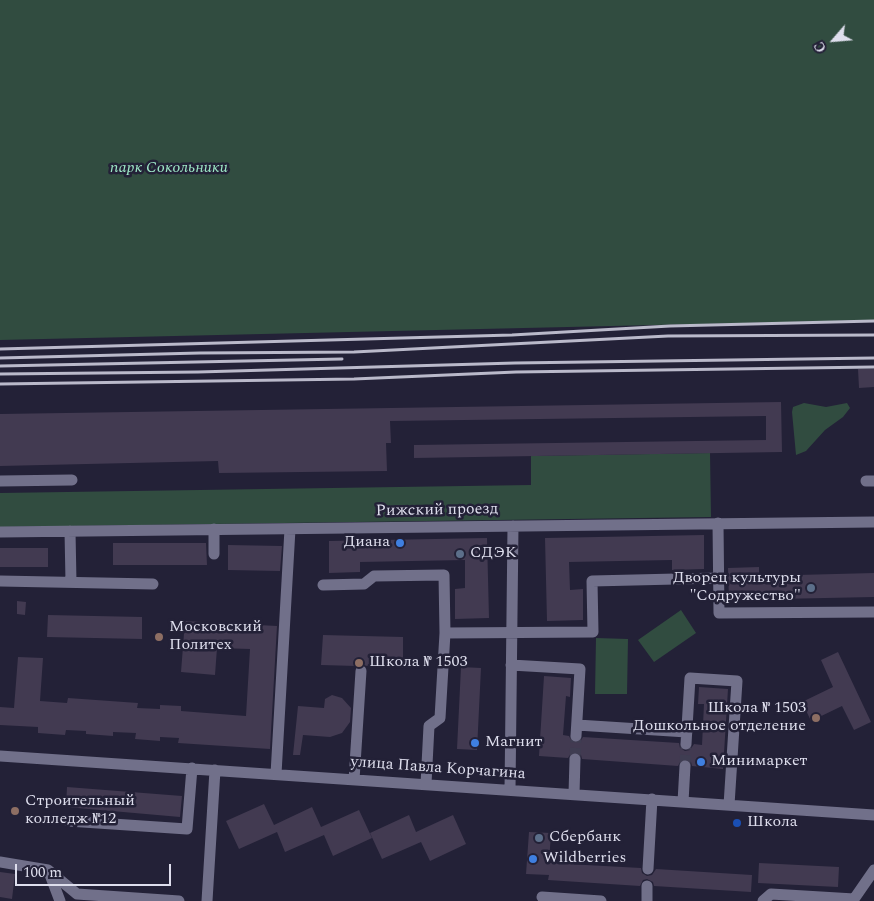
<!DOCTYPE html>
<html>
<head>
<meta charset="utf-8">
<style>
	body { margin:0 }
	#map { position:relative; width:874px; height:901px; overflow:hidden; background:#232137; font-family:Spectral,serif }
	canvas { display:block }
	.north { position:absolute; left:809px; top:15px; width:50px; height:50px; -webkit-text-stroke:4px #232137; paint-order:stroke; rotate:243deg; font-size:14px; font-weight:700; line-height:20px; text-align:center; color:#dedeed }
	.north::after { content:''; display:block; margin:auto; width:18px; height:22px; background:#dedeed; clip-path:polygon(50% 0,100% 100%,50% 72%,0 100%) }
	.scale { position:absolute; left:15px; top:864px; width:156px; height:22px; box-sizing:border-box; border:2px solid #dedeed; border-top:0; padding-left:6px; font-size:15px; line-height:18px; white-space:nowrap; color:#dedeed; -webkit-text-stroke:4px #232137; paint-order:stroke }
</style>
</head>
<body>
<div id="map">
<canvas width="874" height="901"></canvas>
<div class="north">С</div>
<div class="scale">100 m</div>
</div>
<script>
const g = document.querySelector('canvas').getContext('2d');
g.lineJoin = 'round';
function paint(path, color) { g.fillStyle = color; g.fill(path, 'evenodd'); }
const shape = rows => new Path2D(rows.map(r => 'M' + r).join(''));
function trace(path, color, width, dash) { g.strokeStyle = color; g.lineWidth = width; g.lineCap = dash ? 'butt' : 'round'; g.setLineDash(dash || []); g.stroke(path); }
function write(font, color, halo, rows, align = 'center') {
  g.font = font + ' Spectral,serif'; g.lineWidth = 5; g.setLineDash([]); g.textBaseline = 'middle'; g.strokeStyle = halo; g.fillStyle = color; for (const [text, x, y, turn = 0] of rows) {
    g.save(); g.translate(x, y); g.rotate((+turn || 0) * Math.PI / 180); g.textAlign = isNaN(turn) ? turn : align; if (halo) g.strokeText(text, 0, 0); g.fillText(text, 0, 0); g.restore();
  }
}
paint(shape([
	[0,0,874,0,874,320,0,340],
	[804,403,826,407,847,403,850,408,843,417,825,430,806,451,796,455,792,412,793,407],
	[710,453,711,517,0,527,0,493,531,485,531,456],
	[681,610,696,633,654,662,638,640],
	[596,638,628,639,627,694,595,694]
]), '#314c40');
paint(shape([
	[858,369,874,369,874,387,859,388],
	[781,402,782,452,414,458,414,445,766,440,766,416,390,421,391,443,386,443,387,471,219,473,218,461,0,466,0,414],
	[704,535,704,569,672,570,672,560,569,562,570,590,583,589,583,620,547,621,545,538],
	[487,538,489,618,455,619,455,589,465,588,465,560,360,562,360,572,329,573,329,541],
	[113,543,206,543,207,565,113,565],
	[228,545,282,546,280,571,228,570],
	[0,548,48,548,48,567,0,567],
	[759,567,759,576,874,573,874,597,729,600,728,568],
	[17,601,26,602,25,615,17,614],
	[48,615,142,617,142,639,47,637],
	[185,621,277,626,270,749,178,743,179,738,160,737,160,741,135,739,136,733,113,732,113,736,86,734,86,731,66,730,65,735,38,733,38,727,0,725,0,707,14,708,18,657,43,658,40,701,67,703,68,698,138,703,137,708,160,709,160,705,181,706,181,711,246,716,250,649,217,648,215,675,181,672],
	[323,635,403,637,403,668,367,666,361,664,356,666,321,665],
	[838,652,871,722,854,730,842,706,811,721,802,702,833,687,821,660],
	[461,667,481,668,477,750,457,749],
	[544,676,571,678,570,697,566,696,563,735,569,736,572,742,580,742,583,737,679,743,680,748,685,751,690,750,694,744,702,745,704,704,698,704,699,687,728,689,723,769,692,766,691,762,686,759,681,760,678,766,582,759,581,755,576,752,571,753,568,758,539,756],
	[332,695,342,698,351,708,350,722,342,733,330,737,303,735,300,755,293,755,298,706,324,708,325,699],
	[67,787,182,796,180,817,66,807],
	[264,804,274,825,312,807,321,827,359,810,372,838,333,856,324,835,285,852,277,832,239,849,226,821],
	[409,815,416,832,453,815,466,844,430,861,421,842,382,859,370,833],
	[529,832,551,833,549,863,641,868,642,873,647,876,652,875,656,869,752,875,751,892,654,886,653,882,647,879,643,880,640,886,548,880,549,875,526,874],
	[759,863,839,867,838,887,758,883],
	[0,872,15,874,12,899,0,897]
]), '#423a51');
trace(shape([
	[575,759,576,736],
	[685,766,686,744]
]), '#3f3d52', 11, [11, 5.5]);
trace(shape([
	[0,481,72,480],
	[866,481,874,481],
	[718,523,719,613,874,612],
	[70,531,71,582],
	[0,532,874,522],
	[214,554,214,529],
	[0,581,153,584],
	[323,585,364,584,374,576,444,575,445,633,440,718,429,726,426,784],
	[445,633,593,632,592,581,718,578],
	[511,665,580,669,576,736],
	[577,725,687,732],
	[686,744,690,678,737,681,729,805],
	[0,756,874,815],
	[276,774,290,529],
	[354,780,361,671],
	[510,790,513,526],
	[574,794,575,759],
	[683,802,685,766],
	[68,821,187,829,192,768],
	[0,862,48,870,77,894,179,901],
	[648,869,652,799],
	[49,872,60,901],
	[542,897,601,901],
	[207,901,215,770],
	[647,901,647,886],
	[763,901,771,894,854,899,874,870]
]), '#71708a', 11);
trace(shape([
	[0,349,512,335,670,326,874,321],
	[0,358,200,353,354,352,668,336,874,335],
	[0,366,342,359],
	[0,374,198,372,515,363,874,358],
	[0,384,354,379,516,372,874,367]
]), '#bab9ca', 3);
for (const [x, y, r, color] of [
	[400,543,5,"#3f7fe0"],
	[460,554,5,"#5c6f8a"],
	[811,588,5,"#5c6f8a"],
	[159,637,5,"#8d6e63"],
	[359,663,5,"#8d6e63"],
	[816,718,5,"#8d6e63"],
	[475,743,5,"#3f7fe0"],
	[701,762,5,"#3f7fe0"],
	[15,811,5,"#8d6e63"],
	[737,823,5,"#1a4fb4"],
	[539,838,5,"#5c6f8a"],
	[533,859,5,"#3f7fe0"]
]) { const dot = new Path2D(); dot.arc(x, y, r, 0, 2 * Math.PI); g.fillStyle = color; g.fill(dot); trace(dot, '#232137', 2); }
write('italic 16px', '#9de7c6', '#232137', [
	["парк Сокольники",169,169]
]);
write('16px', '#dedeed', '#232137', [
	["Рижский проезд",437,511,-1],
	["улица Павла Корчагина",438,769,4]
]);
write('16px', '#dedeed', '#232137', [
	["Диана",390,543,"right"],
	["СДЭК",470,554],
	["Дворец культуры",801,579,"right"],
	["\"Содружество\"",801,597,"right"],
	["Московский",169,628],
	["Политех",169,646],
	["Школа № 1503",369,663],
	["Школа № 1503",806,709,"right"],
	["Дошкольное отделение",806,727,"right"],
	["Магнит",485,743],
	["Минимаркет",711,762],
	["Строительный",25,802],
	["колледж №12",25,820],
	["Школа",747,823],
	["Сбербанк",549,838],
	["Wildberries",543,859]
], 'left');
</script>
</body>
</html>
